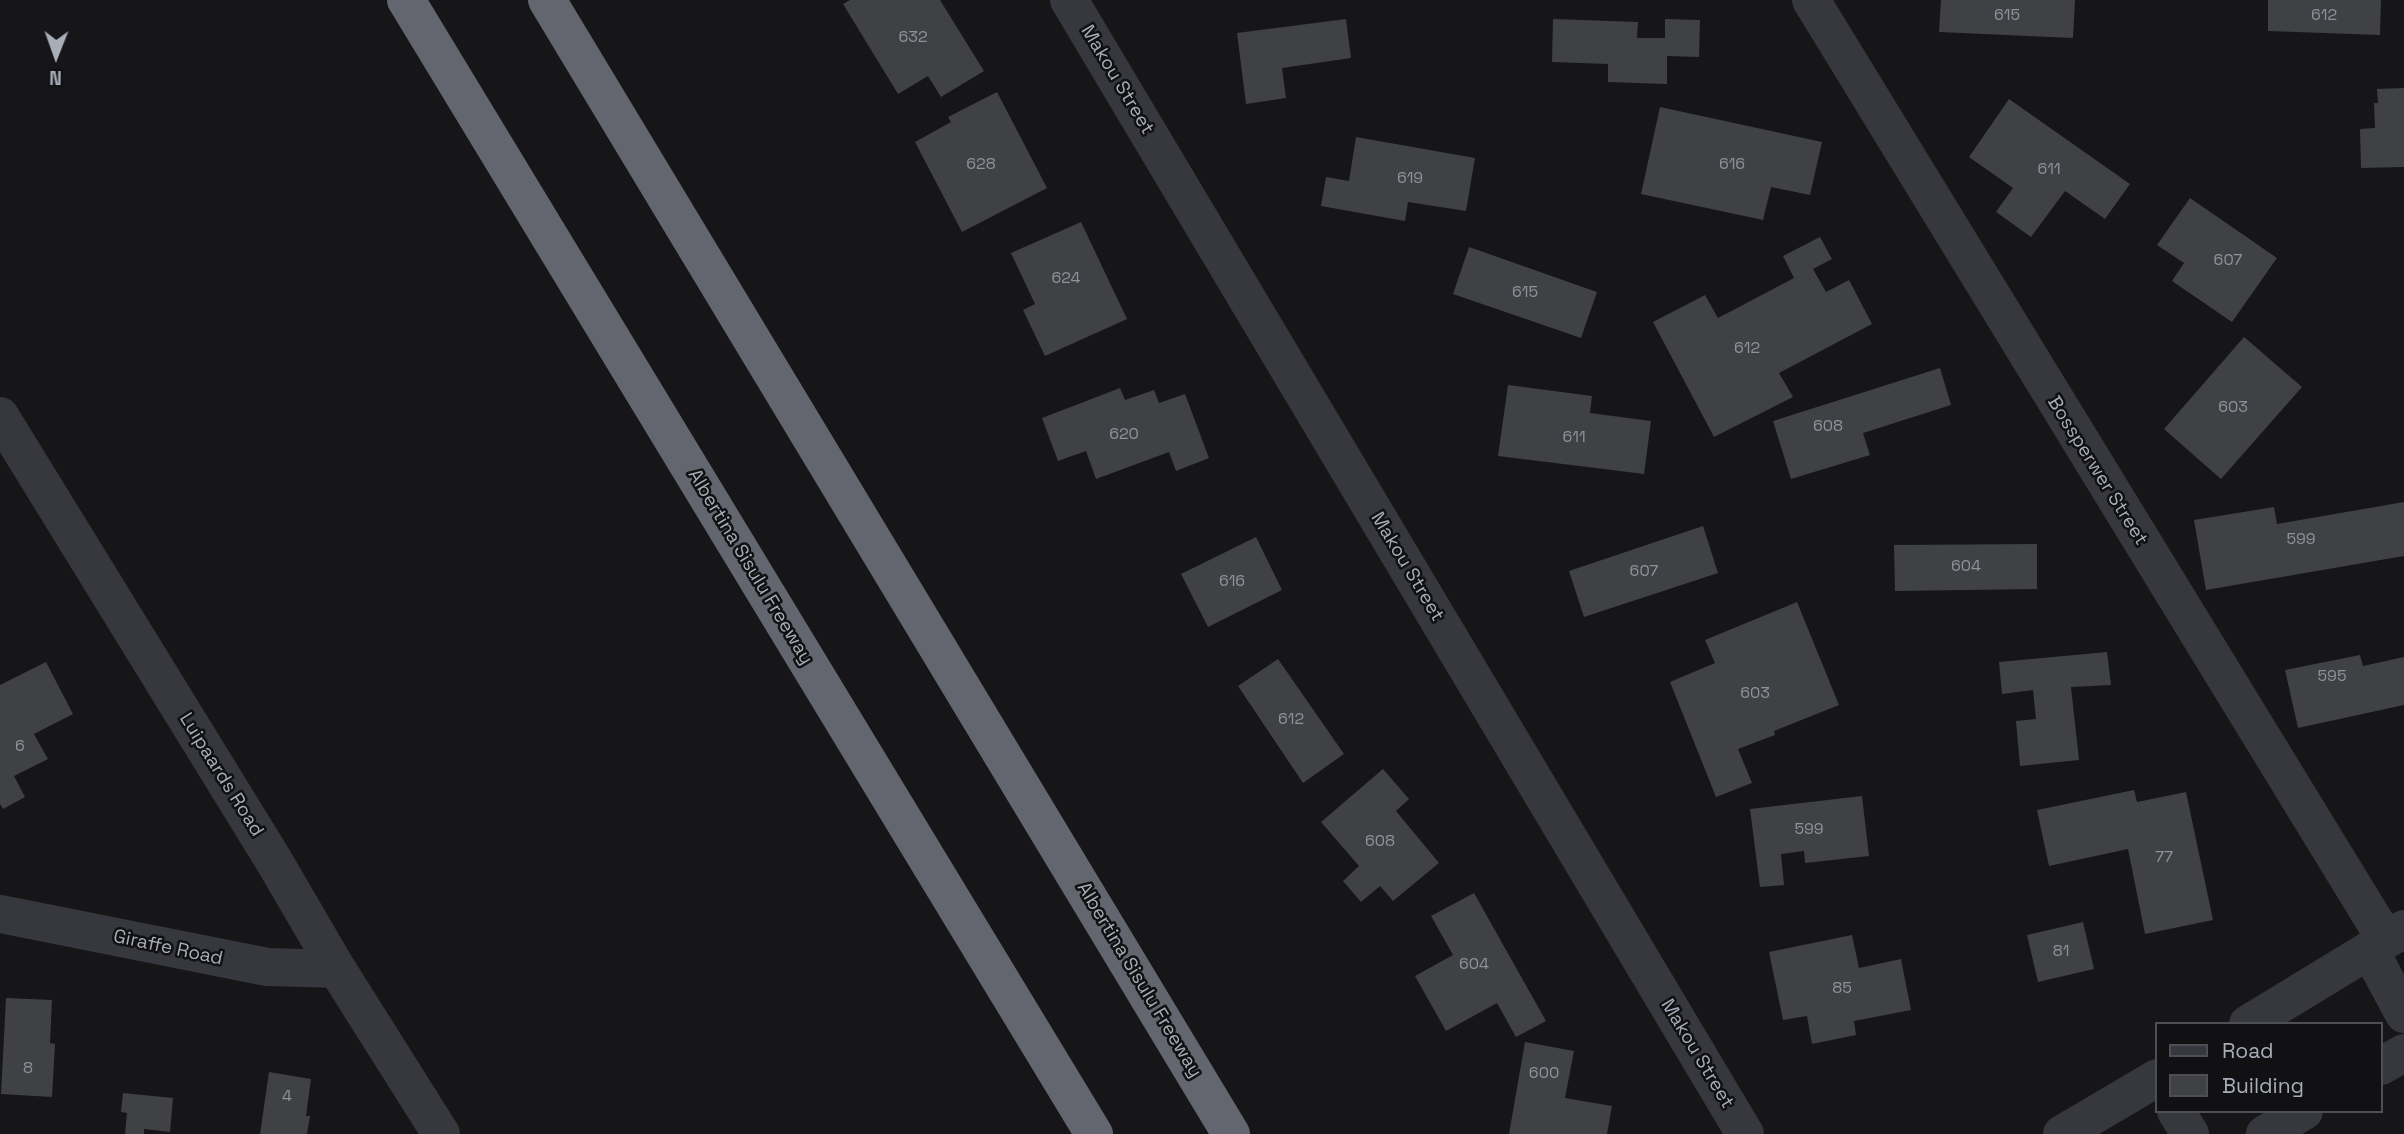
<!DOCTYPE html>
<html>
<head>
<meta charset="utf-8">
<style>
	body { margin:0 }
	#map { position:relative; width:2404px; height:1134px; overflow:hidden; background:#161618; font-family:"Space Grotesk",sans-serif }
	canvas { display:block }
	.legend { position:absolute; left:2155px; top:1022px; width:228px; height:91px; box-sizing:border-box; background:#111113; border:2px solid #4d4f55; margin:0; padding:9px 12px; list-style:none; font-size:21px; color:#a8adb8 }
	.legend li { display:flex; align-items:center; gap:14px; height:35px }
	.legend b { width:35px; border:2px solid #4d4f55 }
	.north { position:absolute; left:21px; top:21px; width:70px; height:70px; -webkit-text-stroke:5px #111113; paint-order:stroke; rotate:181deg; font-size:19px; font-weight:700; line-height:28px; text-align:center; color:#a8adb8 }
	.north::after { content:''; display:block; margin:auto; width:24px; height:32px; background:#a8adb8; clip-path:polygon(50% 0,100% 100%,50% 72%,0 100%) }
</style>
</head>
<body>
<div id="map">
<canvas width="2404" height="1134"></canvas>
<ul class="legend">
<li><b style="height:9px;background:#37383d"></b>Road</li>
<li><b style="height:19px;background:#404145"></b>Building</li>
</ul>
<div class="north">N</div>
</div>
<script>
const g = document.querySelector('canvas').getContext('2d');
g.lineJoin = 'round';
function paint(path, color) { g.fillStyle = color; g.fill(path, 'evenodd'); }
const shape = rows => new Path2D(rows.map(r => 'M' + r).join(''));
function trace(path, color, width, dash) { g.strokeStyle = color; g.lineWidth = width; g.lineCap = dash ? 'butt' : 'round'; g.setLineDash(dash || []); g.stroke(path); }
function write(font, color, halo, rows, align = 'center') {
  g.font = font + ' "Space Grotesk",sans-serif'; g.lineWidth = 5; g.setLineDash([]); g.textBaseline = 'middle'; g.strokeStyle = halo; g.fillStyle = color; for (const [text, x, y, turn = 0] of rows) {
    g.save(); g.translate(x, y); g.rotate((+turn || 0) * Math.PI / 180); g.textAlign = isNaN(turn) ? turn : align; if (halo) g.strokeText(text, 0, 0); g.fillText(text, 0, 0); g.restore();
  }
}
paint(shape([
	[850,0,940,0,984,71,941,97,928,76,898,94,843,4],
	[1941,0,2075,0,2073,38,1939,32],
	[2268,0,2381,0,2380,35,2268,31],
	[1346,19,1351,58,1282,68,1286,98,1246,104,1237,33],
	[1553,19,1638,22,1637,38,1665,38,1665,19,1700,20,1699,57,1667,56,1667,84,1608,82,1608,64,1552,62],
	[2404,88,2404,167,2361,168,2360,129,2375,128,2374,103,2378,103,2377,89],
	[997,92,1047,188,962,232,915,142,951,122,948,117],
	[2009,99,2130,184,2105,219,2065,191,2031,237,1996,212,2013,188,1969,157],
	[1660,107,1822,142,1810,195,1771,187,1763,220,1641,194],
	[1356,137,1475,158,1466,211,1408,202,1405,221,1321,206,1326,177,1349,181],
	[2190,198,2277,258,2232,322,2172,281,2184,263,2157,245],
	[1081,222,1127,319,1045,356,1023,310,1035,304,1011,253],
	[1820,237,1832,259,1813,269,1826,292,1849,280,1872,324,1779,373,1793,397,1714,437,1653,322,1705,295,1718,318,1794,278,1783,256],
	[1469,247,1597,292,1581,338,1453,294],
	[2244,337,2302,387,2221,479,2164,429],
	[1940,368,1951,405,1863,433,1870,455,1791,479,1773,421],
	[1508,385,1592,396,1590,413,1651,421,1644,474,1498,456],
	[1120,388,1125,400,1154,390,1159,403,1185,394,1209,458,1176,471,1169,452,1096,479,1086,451,1058,461,1042,418],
	[2404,502,2404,556,2206,590,2194,520,2274,507,2277,524],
	[1703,526,1718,573,1584,617,1569,571],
	[1256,537,1282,590,1208,627,1181,574],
	[2037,544,2037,589,1895,591,1894,545],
	[1797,602,1839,705,1774,731,1775,735,1738,749,1752,783,1716,797,1670,682,1715,663,1705,640],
	[2107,652,2111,685,2071,687,2079,760,2020,766,2016,721,2036,719,2033,690,2002,694,1999,662],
	[2360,655,2363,666,2404,657,2404,705,2298,728,2285,670],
	[1278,659,1344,754,1303,783,1238,686],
	[46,662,73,714,34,734,48,759,14,776,25,797,3,809,0,804,0,685],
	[1383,769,1409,799,1396,811,1439,863,1393,901,1380,886,1361,902,1343,881,1359,866,1321,822],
	[2134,790,2137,802,2186,792,2213,920,2145,934,2128,849,2049,866,2037,810],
	[1862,796,1869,856,1805,863,1804,851,1781,854,1784,885,1760,887,1750,809],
	[1474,893,1546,1021,1516,1037,1497,1003,1446,1031,1415,976,1453,955,1431,916],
	[2083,922,2094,969,2038,982,2027,935],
	[1852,935,1859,968,1901,959,1911,1010,1854,1021,1856,1035,1812,1044,1807,1016,1783,1020,1769,952],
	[6,998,52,1000,50,1043,55,1044,52,1097,1,1094],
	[1525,1042,1574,1051,1565,1098,1612,1106,1607,1134,1509,1134],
	[269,1072,311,1079,306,1116,310,1116,307,1134,260,1134],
	[123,1093,173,1098,170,1132,144,1129,144,1134,125,1134,127,1113,121,1112]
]), '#404145');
trace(shape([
	[1069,0,1745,1134],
	[1811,0,2386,940],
	[0,416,274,861,337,969,441,1134],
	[0,914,267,967,337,969],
	[2370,951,2404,1014],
	[2248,1024,2404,929],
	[2381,1066,2404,1053],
	[2176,1111,2190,1134],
	[2062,1134,2157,1078],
	[2265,1134,2304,1111]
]), '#37383d', 38);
trace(shape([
	[406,0,1094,1134],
	[547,0,1231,1134]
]), '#63666e', 38);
write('16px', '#8e929b', null, [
	["615",2007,16],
	["612",2324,16],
	["632",913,38],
	["628",981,165],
	["616",1732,165],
	["611",2049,170],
	["619",1410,179],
	["607",2228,261],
	["624",1066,279],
	["615",1525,293],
	["612",1747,349],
	["603",2233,408],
	["608",1828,427],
	["620",1124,435],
	["611",1574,438],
	["599",2301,540],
	["604",1966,567],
	["607",1644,572],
	["616",1232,582],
	["595",2332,677],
	["603",1755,694],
	["612",1291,720],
	["6",20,747],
	["599",1809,830],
	["608",1380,842],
	["77",2164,858],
	["81",2061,952],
	["604",1474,965],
	["85",1842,989],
	["8",28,1069],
	["600",1544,1074],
	["4",287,1097]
]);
write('19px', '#a8adb8', '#111113', [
	["Makou Street",1117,80,59],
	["Bossperwer Street",2097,471,58],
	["Albertina Sisulu Freeway",750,567,59],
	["Makou Street",1407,567,59],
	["Luipaards Road",221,775,58],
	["Giraffe Road",168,948,12],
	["Albertina Sisulu Freeway",1139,980,59],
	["Makou Street",1697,1054,59]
]);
</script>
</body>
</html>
